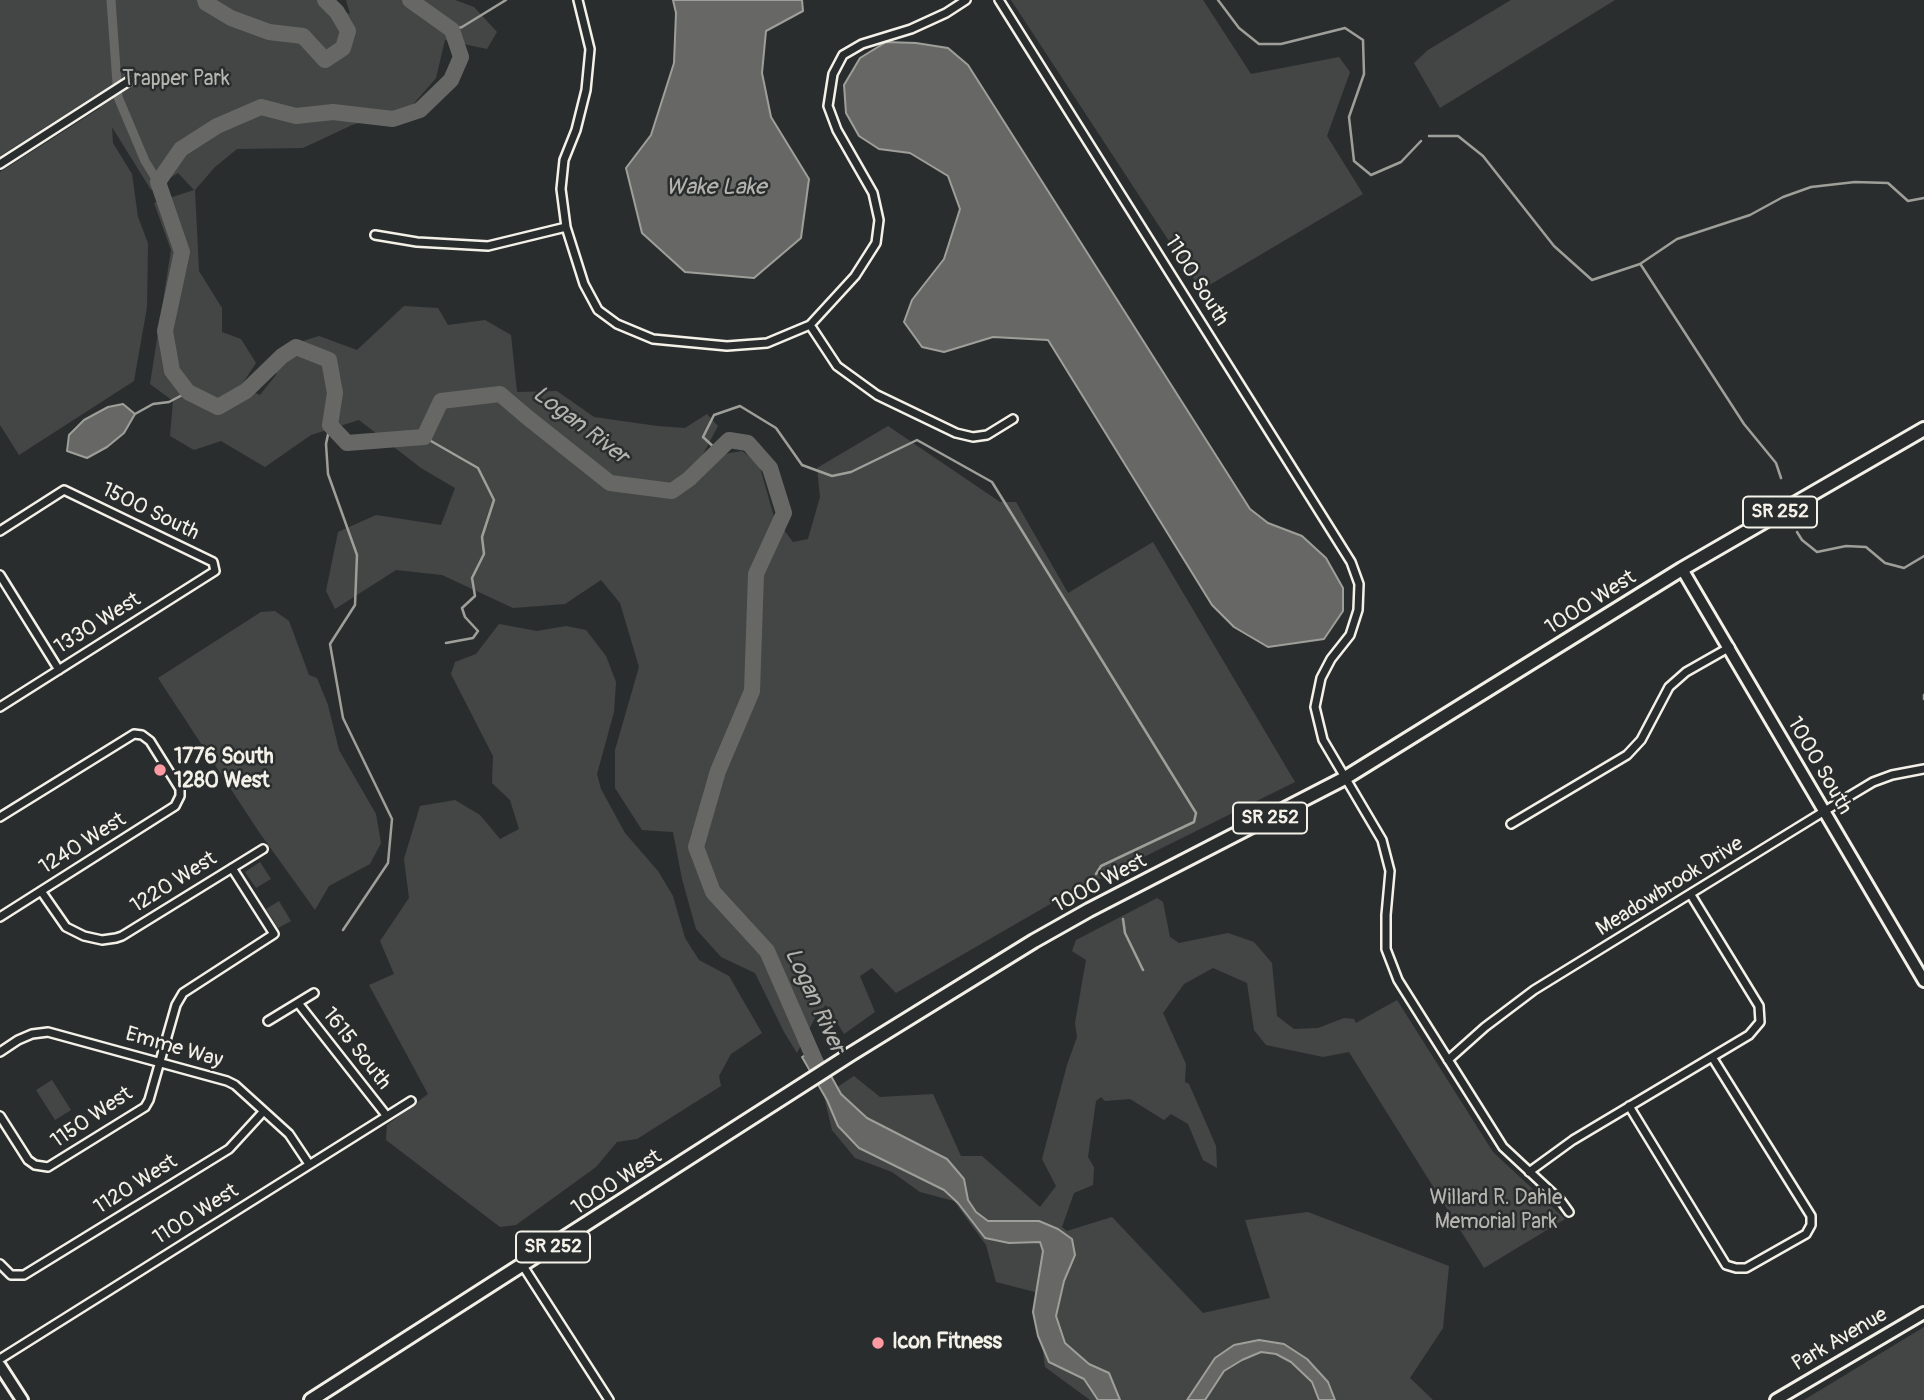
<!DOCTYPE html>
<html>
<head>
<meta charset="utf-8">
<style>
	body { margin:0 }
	canvas { display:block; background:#2a2d2e }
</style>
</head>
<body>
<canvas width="1924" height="1400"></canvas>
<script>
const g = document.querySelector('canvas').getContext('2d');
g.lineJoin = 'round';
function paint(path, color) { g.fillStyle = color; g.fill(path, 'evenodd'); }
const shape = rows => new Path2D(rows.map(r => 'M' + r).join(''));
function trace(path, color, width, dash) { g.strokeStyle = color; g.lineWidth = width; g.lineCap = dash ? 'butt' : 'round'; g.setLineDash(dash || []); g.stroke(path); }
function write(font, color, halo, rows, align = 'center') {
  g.font = font + ' Pangolin,sans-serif'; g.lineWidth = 5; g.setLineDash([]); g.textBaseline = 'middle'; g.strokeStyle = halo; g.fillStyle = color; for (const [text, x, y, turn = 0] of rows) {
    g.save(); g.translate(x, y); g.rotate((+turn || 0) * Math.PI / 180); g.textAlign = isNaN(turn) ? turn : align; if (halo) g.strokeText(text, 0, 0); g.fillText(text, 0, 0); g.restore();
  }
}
paint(shape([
	[0,0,333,0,339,9,350,14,346,0,455,0,474,7,497,32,487,49,445,40,436,78,410,108,352,125,303,148,237,149,215,167,195,190,199,271,222,308,222,332,241,339,256,363,240,387,260,395,276,375,280,348,319,336,357,350,404,306,438,308,448,325,485,320,511,335,517,392,557,391,594,417,657,426,685,428,707,414,718,426,701,458,742,451,759,464,774,517,793,542,808,539,820,497,817,468,888,426,1000,502,1016,502,1068,593,1153,542,1295,782,1059,899,896,993,872,968,860,976,875,1012,844,1034,826,1005,817,1014,797,1053,784,1032,755,973,721,957,696,929,682,879,673,832,642,830,615,788,615,750,639,667,620,603,601,580,565,604,513,608,442,575,396,570,335,609,326,591,338,532,376,515,441,525,455,488,421,468,359,420,311,435,265,467,221,441,194,450,170,436,173,401,150,384,171,250,154,203,194,190,178,173,151,190,112,127,113,143,132,174,138,217,148,243,147,307,134,381,19,455,0,425,0,172,100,108,93,97,0,156],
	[1011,0,1203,0,1251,74,1339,57,1350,72,1327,136,1363,194,1201,290],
	[1511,0,1615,0,1440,108,1414,63,1428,50],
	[275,611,289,621,309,675,317,678,328,705,339,750,376,814,381,843,370,864,329,886,315,910,259,832,158,678,261,612],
	[499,624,537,631,566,626,586,630,606,656,616,682,614,712,597,774,601,789,625,833,658,871,673,896,685,938,699,960,729,976,762,1033,731,1054,719,1076,721,1086,637,1139,617,1142,596,1167,516,1225,500,1227,386,1140,387,1125,428,1094,369,985,394,974,380,941,409,898,404,859,420,806,455,800,480,815,500,839,519,829,510,800,492,783,493,756,451,674,455,662,476,654],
	[260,862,271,879,256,888,245,872],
	[1157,898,1163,902,1170,937,1179,943,1228,933,1254,942,1272,963,1277,1016,1294,1029,1318,1028,1344,1018,1354,1019,1356,1023,1397,1000,1493,1152,1565,1219,1484,1268,1349,1052,1323,1057,1266,1045,1254,1030,1247,983,1213,968,1184,984,1163,1013,1186,1064,1185,1082,1189,1084,1216,1146,1217,1168,1203,1160,1188,1124,1171,1114,1164,1120,1130,1099,1105,1101,1101,1097,1096,1101,1088,1157,1094,1167,1093,1185,1074,1193,1062,1227,1067,1231,1112,1217,1203,1313,1270,1298,1245,1220,1308,1212,1449,1266,1443,1328,1410,1378,1433,1400,1090,1400,1045,1367,1035,1292,996,1282,986,1245,954,1201,920,1192,892,1172,855,1158,832,1130,824,1096,854,1076,880,1097,933,1094,961,1156,982,1156,1040,1207,1056,1186,1042,1159,1067,1065,1077,1037,1075,1023,1086,960,1072,951,1076,940],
	[279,901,291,921,278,928,266,909],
	[52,1080,71,1110,55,1120,36,1090],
	[1924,1327,1924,1400,1804,1400]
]), '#444645');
const water = shape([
	[673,0,802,0,803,11,766,31,762,73,771,117,809,179,801,238,754,278,685,272,642,233,626,168,651,135,674,63,676,13,673,0],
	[886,42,916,43,948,48,968,65,1250,509,1268,523,1302,536,1326,558,1343,588,1343,611,1324,639,1268,647,1234,627,1212,605,1048,340,993,337,944,352,922,347,904,322,912,300,944,259,960,209,948,176,910,153,879,149,859,136,846,113,844,85,860,58,886,42],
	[123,404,135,414,124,433,107,447,87,458,67,451,69,435,84,420,108,407,123,404],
	[816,1049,841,1094,867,1118,947,1159,964,1179,968,1200,976,1212,988,1221,1039,1221,1058,1229,1072,1239,1075,1255,1064,1281,1056,1316,1065,1343,1089,1364,1109,1373,1120,1400,1098,1400,1084,1379,1049,1362,1038,1336,1033,1312,1043,1251,1040,1242,1009,1243,985,1238,958,1203,944,1190,859,1148,838,1126,827,1100,802,1057,816,1049],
	[1259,1340,1284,1344,1307,1359,1328,1382,1335,1400,1319,1400,1312,1382,1291,1362,1276,1354,1261,1352,1242,1360,1224,1371,1205,1400,1187,1400,1215,1358,1234,1345,1259,1340]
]);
paint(water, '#676866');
trace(water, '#9f9f9a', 2);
trace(shape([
	[1218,0,1239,28,1259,44,1281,44,1345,28,1363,40,1364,74,1349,117,1354,161,1371,175,1401,162,1421,141],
	[452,30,462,27,506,0],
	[1429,136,1458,136,1483,156,1554,246,1592,280,1640,264,1677,239,1750,215,1783,197,1811,187,1855,182,1888,183,1908,201,1924,198],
	[1641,265,1744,424,1776,463,1781,478],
	[135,414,153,404,169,402,188,392],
	[330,425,326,444,328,474,357,555,355,605,330,644,343,718,392,819,388,863,343,930],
	[424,437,478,468,494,500,482,537,484,554,472,578,475,596,462,608,465,617,478,631,473,638,446,643],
	[718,451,703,437,714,415,740,406,776,428,802,465,832,476,851,472,917,440,992,482,1196,813,1194,822,1101,866,1096,874],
	[1797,532,1802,540,1817,552,1846,546,1866,547,1885,563,1904,568,1924,556],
	[1924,695,1924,699],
	[1123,919,1125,933,1143,970]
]), '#9f9f9a', 2.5);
trace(shape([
	[111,0,118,97,145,161,158,182]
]), '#676866', 9);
trace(shape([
	[205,0,206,3,231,18,269,32,303,36,325,60,343,48,348,31,337,12,325,0],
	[410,0,452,30,461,57,451,80,420,110,393,119,333,112,296,116,261,107,217,126,181,149,158,182,182,252,165,331,172,371,188,392,218,407,246,391,282,356,296,347,329,360,335,393,330,425,347,443,424,437,441,401,500,394,527,417,610,483,672,491,689,479,729,440,748,443,770,468,784,513,756,574,752,691,718,771,696,847,713,892,767,951,820,1072]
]), '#676866', 16);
const street = shape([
	[578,0,590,49,586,90,576,130,564,160,561,189,566,227,584,284,598,310,617,324,653,339,727,346,767,343,810,325,855,276,876,243,879,220,873,193,837,130,828,106,833,74,843,55,862,44,911,29,946,13,966,0],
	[999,0,1351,562,1359,584,1358,610,1350,635,1331,659,1321,678,1315,707,1323,740,1382,840,1390,871,1386,915,1386,949,1398,980,1503,1147,1561,1201,1569,1212],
	[0,164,129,81],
	[375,235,417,242,488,246,566,227],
	[810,325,837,366,877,395,956,433,973,437,987,435,1013,419],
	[0,531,64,490,213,562,215,571,0,707],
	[0,575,59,670],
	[0,817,134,734,142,735,150,741,180,789,180,796,175,806,0,917],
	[1511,824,1627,755,1641,740,1669,687,1686,672,1730,647],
	[41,891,66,927,84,936,102,940,116,938,122,936,263,849],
	[298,1003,386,1115],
	[268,1021,314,993],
	[0,1052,18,1040,32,1034,48,1032,227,1081,235,1085,289,1134,309,1164],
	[1448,1060,1485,1027,1534,990,1823,812,1873,782,1892,775,1924,769],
	[1629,1106,1726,1265,1736,1268,1746,1268,1806,1234,1811,1225,1811,1216,1712,1057],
	[0,1116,28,1160,35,1165,48,1167,145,1107,149,1100,176,1005,183,993,274,934,232,868],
	[1529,1172,1573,1140,1749,1035,1760,1022,1759,1006,1691,895],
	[0,1264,11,1275,24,1275,229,1149,263,1112],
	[523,1266,609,1400],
	[0,1359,411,1101]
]);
const secondary = shape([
	[1682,569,1924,981],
	[0,1366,22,1400],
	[1776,1400,1924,1313]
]);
const primary = shape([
	[311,1400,851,1054,1034,941,1089,910,1345,778,1682,569,1924,429]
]);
trace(street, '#f4f1e8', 12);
trace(secondary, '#f4f1e8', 16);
trace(primary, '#f4f1e8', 18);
trace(street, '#2a2d2e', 7);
trace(secondary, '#2a2d2e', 10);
trace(primary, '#2a2d2e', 12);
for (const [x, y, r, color] of [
	[160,770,7,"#ff9aa2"],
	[878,1343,7,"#ff9aa2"]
]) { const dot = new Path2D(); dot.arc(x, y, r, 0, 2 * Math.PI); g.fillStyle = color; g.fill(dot); trace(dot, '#2a2d2e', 2.5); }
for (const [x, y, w] of [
	[1780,512,74],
	[1270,818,74],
	[553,1247,74]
]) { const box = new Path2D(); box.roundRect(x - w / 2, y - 15.5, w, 31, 5); g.fillStyle = '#2a2d2e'; g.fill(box); trace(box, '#f4f1e8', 2); }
write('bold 19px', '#f4f1e8', null, [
	["SR 252",1780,512],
	["SR 252",1270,818],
	["SR 252",553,1247]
]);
write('21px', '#b6b5af', '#2a2d2e', [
	["Trapper Park",176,80],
	["Willard R. Dahle",1496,1199],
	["Memorial Park",1496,1223]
]);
write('21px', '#f4f1e8', '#2a2d2e', [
	["1100 South",1196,281,58],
	["1500 South",150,512,26],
	["1000 West",1591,603,-32],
	["1330 West",98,624,-32],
	["1000 South",1819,766,60],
	["1240 West",83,844,-32],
	["1220 West",174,883,-32],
	["1000 West",1100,884,-28],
	["Meadowbrook Drive",1670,887,-32],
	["Emme Way",174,1048,16],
	["1615 South",356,1049,52],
	["1150 West",92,1118,-34],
	["1000 West",617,1183,-33],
	["1120 West",136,1185,-32],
	["1100 West",196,1215,-32],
	["Park Avenue",1840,1340,-30]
]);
write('bold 21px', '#f4f1e8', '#2a2d2e', [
	["1776 South",174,758],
	["1280 West",174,782],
	["Icon Fitness",892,1343]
], 'left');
write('italic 23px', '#b5b3ae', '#2a2d2e', [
	["Wake Lake",716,188],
	["Logan River",580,426,37],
	["Logan River",814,1001,65]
]);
</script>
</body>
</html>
